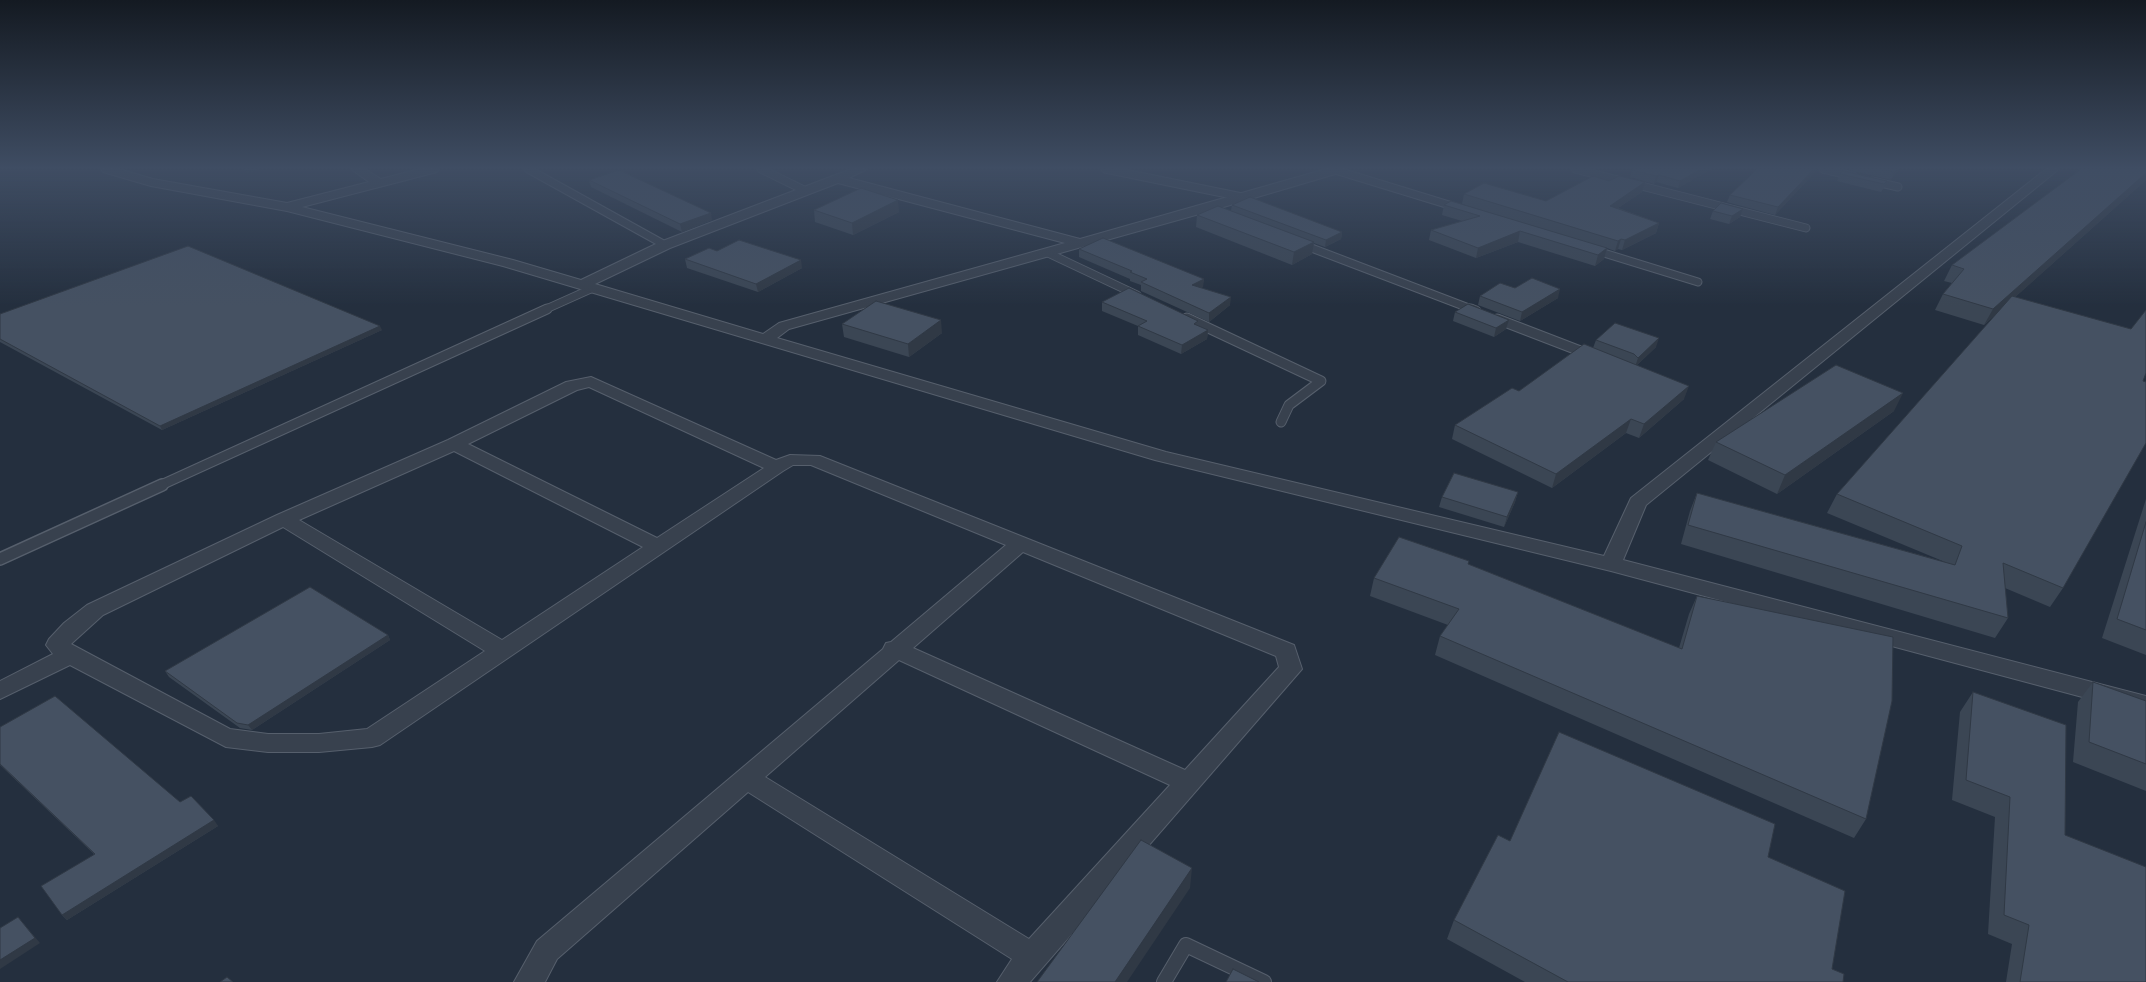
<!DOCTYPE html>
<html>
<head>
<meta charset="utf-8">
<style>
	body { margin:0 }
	canvas { display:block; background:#242f3e }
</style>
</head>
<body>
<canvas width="2146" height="982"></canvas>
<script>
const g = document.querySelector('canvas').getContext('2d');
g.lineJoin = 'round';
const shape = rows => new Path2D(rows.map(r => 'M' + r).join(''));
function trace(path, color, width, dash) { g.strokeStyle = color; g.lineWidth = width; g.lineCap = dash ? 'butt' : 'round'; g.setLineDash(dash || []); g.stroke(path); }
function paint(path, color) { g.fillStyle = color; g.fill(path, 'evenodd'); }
const serviceFar3 = shape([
	[528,169,665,245],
	[761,169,806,191],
	[1105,169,1242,197],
	[1575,169,1806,228],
	[1823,169,1853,176],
	[1335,170,1459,208],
	[1872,181,1898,187],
	[1301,244,1474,310],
	[1594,250,1698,282],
	[1048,253,1137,295],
	[544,310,593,288]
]);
const serviceFar2 = shape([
	[1471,309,1476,311],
	[1187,318,1321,381,1289,405,1281,422],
	[1497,319,1588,354],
	[159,486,547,309]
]);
const serviceFar1 = shape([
	[0,559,162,485]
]);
const service = shape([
	[1164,982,1186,945,1264,982]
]);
const minor = shape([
	[101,169,119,169,153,179,287,203,369,182,351,169,365,169,381,179,419,169,439,169,437,172,302,207,513,260,581,280,660,242,851,169,867,169,849,178,1080,239,1326,169,1344,169,1342,172,1210,211,789,329,777,338,1166,452,1604,556,1631,498,2046,169,2059,169,1646,505,1623,560,2146,696,2146,714,1611,571,1155,460,503,266,287,211,151,186,103,172,101,169],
	[838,183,1065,243,779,323,763,334,595,284,670,248,838,183],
	[591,377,776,460,790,455,820,456,1294,645,1302,669,1030,982,997,982,1012,959,748,792,557,959,545,982,514,982,537,941,883,649,886,643,891,642,1006,545,811,465,793,465,783,471,380,745,372,747,319,752,268,752,226,747,70,665,0,699,0,681,53,654,46,645,49,639,64,623,87,605,277,515,448,440,566,382,591,377],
	[589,387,764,468,657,538,468,444,577,390,589,387],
	[454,451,643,547,502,640,299,520,454,451],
	[283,527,485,651,367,729,319,734,268,734,230,729,71,644,103,615,283,527],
	[1023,552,1276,656,1279,667,1185,770,913,648,1023,552],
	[899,660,1170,785,1029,939,765,777,899,660]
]);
trace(serviceFar3, '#565f6c', 9);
trace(serviceFar2, '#565f6c', 11);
trace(serviceFar1, '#565f6c', 14);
trace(service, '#565f6c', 16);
trace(minor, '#565f6c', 2);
trace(serviceFar3, '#38414e', 7);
trace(serviceFar2, '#38414e', 9);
trace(serviceFar1, '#38414e', 11);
trace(service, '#38414e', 14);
paint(minor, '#38414e');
paint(shape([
	[1712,169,1678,188,1656,182,1654,184,1630,177,1632,170],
	[1757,169,1817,169,1816,171,1775,215,1727,202,1730,195],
	[1849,169,1898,169,1897,172,1891,180,1849,170],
	[2146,169,2146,180,2015,297,2063,588,2050,607,2005,588,2008,618,1995,638,1681,544,1690,511,1697,493,1945,562,1827,513,1837,494,1999,311,1984,325,1935,310,1943,294,1952,283,1944,281,1952,265],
	[1840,174,1887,181,1883,189,1881,192,1837,181],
	[589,180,712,220,682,232,591,187],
	[1609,181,1645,182,1642,192,1618,208,1659,223,1656,233,1622,250,1618,249,1615,251,1607,248,1604,259,1595,266,1518,242,1476,258,1429,240,1431,230,1462,221,1442,215,1444,205,1563,235,1462,204,1464,194,1546,201],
	[1232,205,1342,232,1341,239,1325,247,1314,243,1312,254,1292,265,1196,227,1197,215,1231,211],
	[1743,209,1740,217,1729,224,1710,219,1713,211],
	[814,210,899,212,853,235,815,222],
	[1079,249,1204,279,1202,288,1230,305,1209,322,1141,291,1141,285,1130,281,1130,279,1079,257],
	[717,251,802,268,758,292,687,268,685,259],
	[1515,288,1558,298,1520,321,1478,305,1480,296],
	[1102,302,1198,326,1208,330,1207,339,1181,354,1138,335,1138,326,1102,311],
	[1455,312,1509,320,1506,329,1494,337,1453,321],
	[0,314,382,330,162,430,0,342],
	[842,324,942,333,909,357,844,337],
	[1596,340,1656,347,1637,365,1684,399,1639,438,1626,433,1552,488,1452,439,1455,425,1519,391,1593,348],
	[1894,411,1777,494,1708,460,1716,442],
	[1518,492,1515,502,1504,527,1439,507,1442,497],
	[2146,499,2146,655,2102,638],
	[1468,564,1679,648,1689,614,1697,596,1866,819,1854,838,1435,655,1440,636,1448,625,1370,596,1374,578],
	[388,635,390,640,252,730,240,728,169,677,165,671],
	[2093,682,2146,701,2146,791,2073,762,2078,702],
	[1973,692,2065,835,2146,982,2006,982,2012,944,1988,934,1995,817,1952,800,1960,712],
	[0,727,180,802,218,826,67,920,62,915,94,854,0,765],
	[1510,841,1768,857,1832,969,1843,982,1525,982,1447,939,1454,920]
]), '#3b4654');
paint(shape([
	[244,169,260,169,246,173],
	[1701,169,1712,169,1678,188,1680,181],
	[1814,169,1817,169,1816,171,1775,215,1778,207],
	[1897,169,1898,169,1897,172,1891,180,1894,172],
	[2146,173,2146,180,1984,325,1993,309],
	[1659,175,1656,182,1654,184,1656,176],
	[1645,182,1642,192,1607,215,1610,206],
	[898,200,899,212,853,235,852,223],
	[1743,209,1740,217,1729,224,1732,216],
	[711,213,712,220,682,232,680,224],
	[1659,223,1656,233,1622,250,1625,240],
	[1520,231,1518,242,1476,258,1478,248],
	[1342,232,1341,239,1325,247,1326,240],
	[1621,239,1618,249,1615,251,1618,241],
	[1314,242,1312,254,1292,265,1294,252],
	[1607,248,1604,259,1595,266,1598,255],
	[801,260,802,268,758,292,756,284],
	[1204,279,1203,287,1192,293,1192,285],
	[1560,289,1558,298,1520,321,1522,312],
	[1231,297,1230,305,1209,322,1209,313],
	[941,320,942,333,909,357,908,344],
	[1509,320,1506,329,1494,337,1496,328],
	[380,326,382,330,162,430,160,426],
	[1208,330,1207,339,1181,354,1182,345],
	[1659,338,1656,347,1635,367,1638,358],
	[1689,386,1684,399,1639,438,1644,424],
	[1903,393,1894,411,1777,494,1785,475],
	[1631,419,1626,433,1552,488,1556,474],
	[1518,492,1515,502,1504,527,1507,517],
	[388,635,390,640,252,730,248,725],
	[214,820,218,826,67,920,62,915],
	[1192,868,1190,888,1127,982,1115,982],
	[18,917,40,943,0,969,0,960]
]), '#303945');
const building = shape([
	[1634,169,1701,169,1680,181,1659,175,1656,176,1632,170,1634,169],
	[1757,169,1814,169,1778,207,1730,195,1757,169],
	[1880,169,1897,169,1894,172,1880,169],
	[2081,169,2146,169,2146,173,1993,309,1943,294,1964,269,1952,265,2081,169],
	[619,170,711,213,680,224,589,180,619,170],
	[1843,171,1887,181,1884,184,1840,174,1843,171],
	[1593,176,1609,181,1619,176,1645,182,1610,206,1659,223,1625,240,1621,239,1618,241,1464,194,1484,183,1546,201,1593,176],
	[861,188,898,200,852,223,814,210,861,188],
	[1250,197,1342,232,1326,240,1232,205,1250,197],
	[1451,201,1607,248,1598,255,1520,231,1478,248,1431,230,1480,216,1444,205,1451,201],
	[1721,203,1743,209,1732,216,1713,211,1721,203],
	[1218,206,1314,242,1294,252,1197,215,1218,206],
	[1103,238,1204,279,1192,285,1231,297,1209,313,1141,282,1147,279,1130,272,1132,271,1079,249,1103,238],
	[739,240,801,260,756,284,685,259,709,248,717,251,739,240],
	[188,246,380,326,160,426,0,339,0,314,188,246],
	[1532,278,1560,289,1522,312,1480,296,1500,283,1515,288,1532,278],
	[1129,288,1198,321,1194,324,1208,330,1182,345,1138,326,1147,321,1102,302,1129,288],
	[2012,296,2131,329,2146,310,2146,373,2143,381,2146,382,2146,443,2063,588,2003,563,2008,618,1688,525,1697,493,1955,565,1962,546,1837,494,2012,296],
	[876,301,941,320,908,344,842,324,876,301],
	[1468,304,1509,320,1496,328,1455,312,1468,304],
	[1615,323,1659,338,1638,358,1634,354,1596,340,1615,323],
	[1584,344,1689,386,1644,424,1631,419,1556,474,1455,425,1512,388,1519,391,1584,344],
	[1836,365,1903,393,1785,475,1716,442,1836,365],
	[1454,473,1518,492,1507,517,1442,497,1454,473],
	[2146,522,2146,630,2117,619,2146,522],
	[1399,537,1469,561,1468,564,1682,649,1697,596,1893,637,1892,701,1866,819,1440,636,1459,609,1374,578,1399,537],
	[310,587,388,635,248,725,237,723,165,671,310,587],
	[2093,682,2146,701,2146,764,2089,742,2093,682],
	[1973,692,2066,725,2065,835,2146,867,2146,982,2020,982,2029,925,2004,915,2010,797,1966,780,1973,692],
	[55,696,180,802,191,796,214,820,62,915,41,886,95,854,0,764,0,727,55,696],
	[1559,732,1775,824,1768,857,1845,891,1832,969,1844,974,1843,982,1568,982,1454,920,1498,835,1510,841,1559,732],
	[1141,840,1192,868,1115,982,1037,982,1141,840],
	[18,917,35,938,0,960,0,928,18,917],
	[1233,969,1259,982,1226,982,1233,969],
	[227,977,233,982,220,982,227,977]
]);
paint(building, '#455162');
trace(building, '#303945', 1);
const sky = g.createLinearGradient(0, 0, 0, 306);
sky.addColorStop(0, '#141a22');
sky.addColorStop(0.55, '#3f4d63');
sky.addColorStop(1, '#3f4d6300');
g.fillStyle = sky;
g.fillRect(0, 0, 2146, 306);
</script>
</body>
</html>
